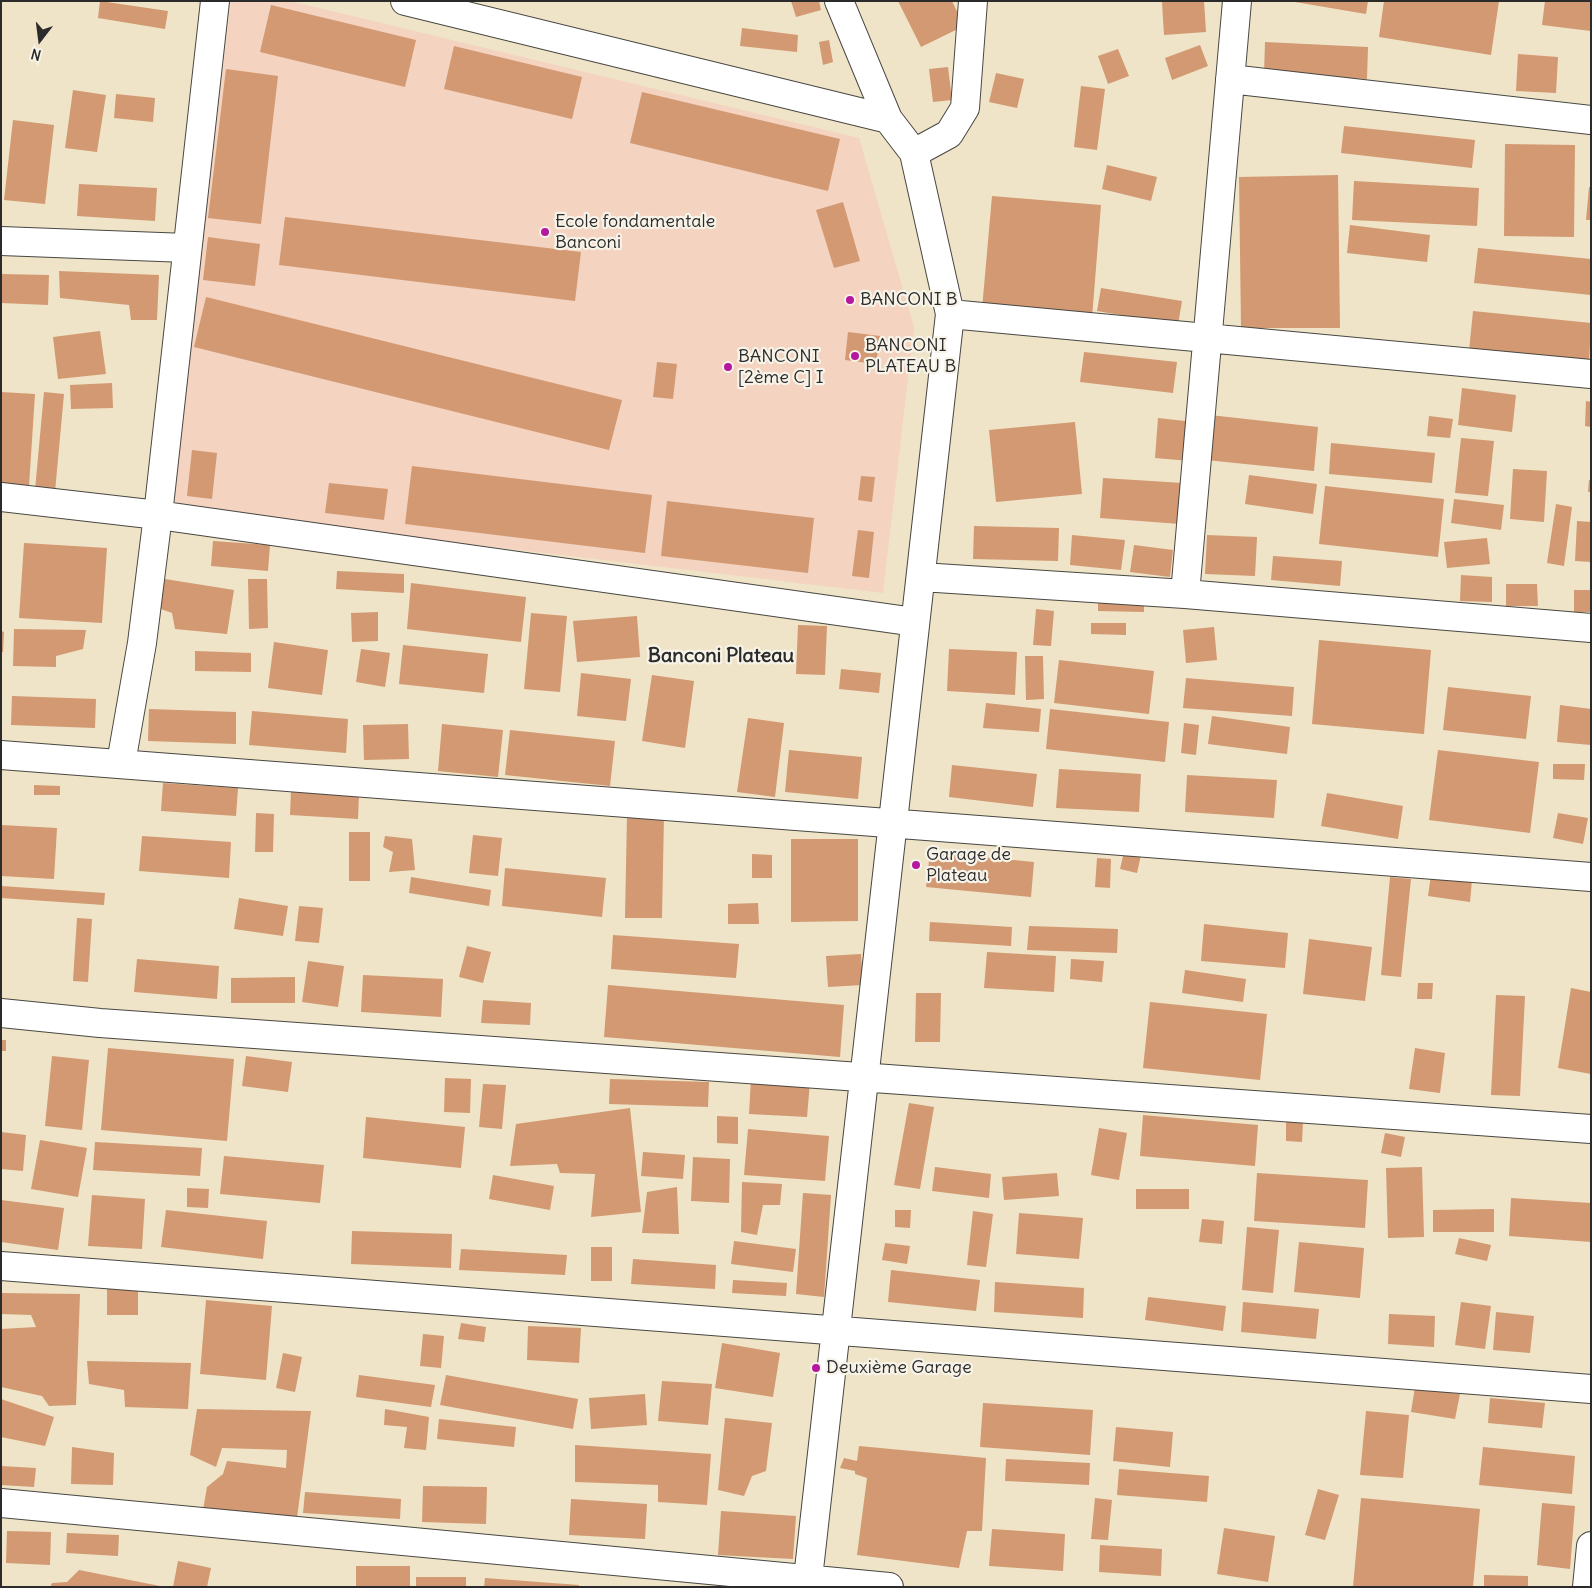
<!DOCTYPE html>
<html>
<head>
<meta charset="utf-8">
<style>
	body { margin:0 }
	#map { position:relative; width:1592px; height:1588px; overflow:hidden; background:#efe4c7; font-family:Delius,sans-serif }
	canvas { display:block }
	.frame { position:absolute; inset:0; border:2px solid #2b2b2b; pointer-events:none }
	.north { position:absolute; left:15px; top:15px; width:50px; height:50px; -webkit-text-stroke:4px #f7f3e8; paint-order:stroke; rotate:195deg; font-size:14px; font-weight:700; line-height:20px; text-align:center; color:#2b2b2b }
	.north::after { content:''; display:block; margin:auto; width:18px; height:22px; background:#2b2b2b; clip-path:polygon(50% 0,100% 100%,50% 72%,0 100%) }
</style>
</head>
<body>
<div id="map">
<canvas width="1592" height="1588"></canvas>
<div class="frame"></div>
<div class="north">N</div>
</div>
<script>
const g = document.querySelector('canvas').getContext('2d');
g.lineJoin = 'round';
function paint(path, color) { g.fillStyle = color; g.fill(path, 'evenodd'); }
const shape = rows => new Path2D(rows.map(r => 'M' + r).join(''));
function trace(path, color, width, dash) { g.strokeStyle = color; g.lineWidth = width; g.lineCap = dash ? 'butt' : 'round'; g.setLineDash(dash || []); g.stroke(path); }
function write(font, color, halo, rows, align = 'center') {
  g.font = font + ' Delius,sans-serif'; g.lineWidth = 4.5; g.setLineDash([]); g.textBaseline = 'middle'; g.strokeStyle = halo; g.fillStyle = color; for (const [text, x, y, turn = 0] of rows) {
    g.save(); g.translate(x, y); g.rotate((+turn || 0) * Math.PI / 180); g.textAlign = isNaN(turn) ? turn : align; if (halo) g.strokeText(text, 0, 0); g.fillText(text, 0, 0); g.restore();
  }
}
paint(shape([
	[231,1,290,1,859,138,914,327,883,593,171,509]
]), '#f4d3c0');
paint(shape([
	[100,1,168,11,165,29,98,18],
	[791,1,819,1,821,10,796,17],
	[898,1,952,1,964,26,921,47],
	[1204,1,1206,32,1164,35,1162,2],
	[1289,1,1368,1,1366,14],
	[1384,1,1499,1,1491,55,1379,37],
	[1545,1,1591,1,1591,31,1542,25],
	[271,5,416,40,405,87,260,52],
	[742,28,798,35,797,52,740,46],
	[829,40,833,62,823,65,819,42],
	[1265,42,1368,47,1367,79,1264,74],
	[1200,45,1208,66,1172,80,1165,58],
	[454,46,582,77,572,119,444,89],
	[1118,49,1129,76,1108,84,1098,56],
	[1518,54,1558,57,1556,93,1516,91],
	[948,67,952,100,933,102,929,69],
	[226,69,278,76,261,224,208,218],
	[996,73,1024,79,1017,108,989,102],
	[1081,86,1105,89,1097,150,1074,147],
	[73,90,106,95,97,152,65,148],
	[642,92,840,139,828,191,630,143],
	[116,94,155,98,153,122,114,118],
	[13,120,54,125,45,204,4,200],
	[1344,126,1475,140,1472,168,1341,153],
	[1505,144,1575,145,1574,237,1504,236],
	[1107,165,1157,177,1151,201,1102,189],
	[1338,175,1340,328,1241,328,1239,177],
	[1354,181,1479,188,1477,226,1352,220],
	[79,184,157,188,155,221,77,216],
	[1589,187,1591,187,1591,220,1586,220],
	[992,196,1101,205,1092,318,982,309],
	[843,202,860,261,834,268,816,210],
	[285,217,581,252,575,301,279,265],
	[1350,225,1430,235,1427,262,1347,253],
	[208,237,260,244,255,286,203,280],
	[1478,248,1591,259,1591,295,1474,283],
	[59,271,159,275,157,320,131,320,129,305,60,298],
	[1,274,49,275,48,305,1,303],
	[1101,288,1182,301,1178,325,1097,311],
	[206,297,622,400,609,450,194,347],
	[1473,311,1591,323,1589,363,1469,351],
	[100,331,106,374,58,379,53,337],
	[848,332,880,336,876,364,845,360],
	[1084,352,1177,362,1173,393,1080,382],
	[657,362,677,364,673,399,653,397],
	[112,383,113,408,71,409,70,385],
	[1462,388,1516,395,1512,432,1458,425],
	[1,392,35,394,29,486,1,485],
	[44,392,64,394,55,492,35,490],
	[1586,401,1591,402,1591,427,1585,426],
	[1210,415,1318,427,1314,471,1206,460],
	[1429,416,1453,419,1450,438,1427,436],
	[1158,418,1194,422,1190,461,1155,458],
	[1075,422,1082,494,996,502,989,430],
	[1461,438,1494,441,1488,496,1455,493],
	[1331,443,1435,453,1432,483,1329,474],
	[192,450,217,453,212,499,187,496],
	[412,466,652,495,645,553,405,524],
	[1513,469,1547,471,1544,522,1510,519],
	[1249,475,1317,484,1313,514,1245,504],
	[861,476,875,477,872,502,858,500],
	[1103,478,1183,483,1180,524,1100,518],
	[1589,480,1591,480,1591,492,1588,492],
	[329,483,388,489,384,520,325,513],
	[1325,486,1444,499,1438,557,1319,544],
	[1454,499,1504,505,1501,530,1451,523],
	[667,501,814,518,808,573,661,556],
	[1556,504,1572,507,1564,566,1547,563],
	[1577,521,1591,522,1591,562,1575,561],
	[974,526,1059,528,1058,561,973,559],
	[858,530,874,532,869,578,852,576],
	[1072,535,1125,540,1121,570,1070,565],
	[1207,535,1257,537,1255,576,1205,574],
	[1487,538,1490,564,1447,568,1444,542],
	[213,541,270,545,268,571,211,566],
	[24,543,107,548,102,623,19,618],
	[1134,545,1173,550,1170,577,1130,572],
	[1273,556,1342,561,1340,586,1271,580],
	[337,571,404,574,404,593,336,589],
	[1461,575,1492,577,1492,602,1460,601],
	[165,579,234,590,227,634,175,629,172,613,158,608],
	[248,579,267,579,268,628,249,629],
	[411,583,526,597,521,642,407,629],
	[1506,584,1537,584,1538,606,1506,606],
	[1574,590,1591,590,1591,612,1574,612],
	[1098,594,1144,595,1144,612,1098,611],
	[1036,609,1054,611,1051,646,1033,645],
	[378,612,378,641,352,642,351,613],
	[531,613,567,616,560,692,524,689],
	[637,616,640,657,577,662,573,621],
	[1091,623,1126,623,1126,635,1091,634],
	[798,625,827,626,825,675,796,674],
	[1214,627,1217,660,1186,663,1183,630],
	[14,629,86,630,83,649,56,656,56,667,13,666],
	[1,631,4,632,3,652,1,652],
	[1319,640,1431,650,1424,734,1312,724],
	[274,642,328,650,322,695,268,688],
	[403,645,488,654,484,693,399,684],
	[361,649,390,653,385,687,356,682],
	[949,649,1017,652,1015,695,947,691],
	[195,651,251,653,251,672,195,671],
	[1025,656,1043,656,1044,699,1026,700],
	[1059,660,1154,671,1149,714,1054,703],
	[841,669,881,673,879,693,839,689],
	[581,673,631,679,626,721,577,716],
	[652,675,694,681,685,748,642,741],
	[1186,678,1294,687,1292,716,1183,708],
	[1448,687,1531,696,1526,739,1443,730],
	[12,696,96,699,95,728,11,725],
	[986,703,1041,709,1039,732,983,728],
	[1560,705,1591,709,1591,745,1557,742],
	[149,709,236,712,236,744,148,741],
	[1050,709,1169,722,1165,762,1046,749],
	[252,711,348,719,346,753,249,745],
	[1212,716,1290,727,1287,754,1208,744],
	[748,718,784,723,775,797,737,792],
	[1184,723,1199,725,1196,755,1181,753],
	[408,724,409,759,364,760,363,725],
	[442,724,503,730,498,777,438,771],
	[510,730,615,741,610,786,505,775],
	[789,750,862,757,858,799,785,792],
	[1438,750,1539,762,1530,833,1429,820],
	[1553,764,1585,764,1584,780,1553,779],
	[952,765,1037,774,1033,807,949,797],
	[1059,769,1141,774,1139,812,1056,808],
	[1187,775,1277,780,1274,818,1185,812],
	[163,783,238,788,236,816,161,811],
	[34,785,60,786,60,795,34,795],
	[291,790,359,795,358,819,290,815],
	[1327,793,1403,806,1398,839,1321,826],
	[256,813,274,814,273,852,255,852],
	[1558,813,1588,818,1583,844,1553,838],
	[627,815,664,815,662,918,625,918],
	[1,825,57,828,54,879,1,876],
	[349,832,370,832,370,881,349,881],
	[473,835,502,838,498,876,469,873],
	[142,836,231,842,229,878,139,871],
	[385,836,412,839,415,870,389,872,393,852,383,847],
	[791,839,858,839,858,921,791,922],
	[930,852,1034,862,1031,897,926,887],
	[1124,852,1141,855,1137,873,1120,869],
	[752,854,772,855,772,878,752,878],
	[1097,858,1111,859,1110,888,1095,887],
	[505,868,606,878,602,917,502,906],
	[1431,875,1472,880,1470,902,1428,896],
	[411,877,491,890,489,906,409,893],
	[1390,877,1411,879,1401,977,1381,975],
	[1,886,105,893,104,905,1,898],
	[239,898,288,906,283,936,234,929],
	[758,903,759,924,728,924,728,904],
	[299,906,323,908,319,943,295,941],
	[77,918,92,919,88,982,73,981],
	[930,922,1012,927,1011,946,929,941],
	[1204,924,1288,933,1285,968,1201,961],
	[1029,926,1118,929,1117,953,1027,950],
	[613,935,739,944,736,978,611,969],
	[1309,939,1372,947,1365,1001,1303,994],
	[467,946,491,952,483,983,459,977],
	[987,952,1056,956,1054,992,984,988],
	[861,954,863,985,828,987,826,956],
	[137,959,219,966,217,999,134,992],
	[1071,959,1104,961,1102,982,1070,979],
	[308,961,344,966,338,1007,302,1002],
	[1185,970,1246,979,1243,1002,1182,993],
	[363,975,443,979,441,1017,361,1012],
	[295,977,295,1003,231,1003,231,978],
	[1418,983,1433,983,1432,999,1417,999],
	[608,985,844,1005,840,1057,604,1037],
	[1571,988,1591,992,1591,1074,1558,1068],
	[916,993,941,993,940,1042,915,1042],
	[1496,995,1525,996,1520,1096,1491,1095],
	[483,1000,531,1003,530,1025,481,1023],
	[1150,1002,1267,1014,1260,1080,1143,1068],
	[1,1040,6,1040,6,1051,1,1051],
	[108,1048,234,1059,227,1141,101,1130],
	[1415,1048,1445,1053,1440,1093,1409,1089],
	[52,1056,89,1060,82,1130,45,1126],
	[246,1056,292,1062,288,1092,242,1086],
	[445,1078,471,1079,470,1113,444,1112],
	[751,1078,810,1082,807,1117,749,1114],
	[610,1079,709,1082,708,1107,609,1104],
	[483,1084,506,1085,502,1129,479,1127],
	[909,1103,934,1107,920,1189,894,1185],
	[630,1108,641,1212,591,1217,595,1174,560,1173,557,1164,510,1166,516,1124],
	[1143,1115,1258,1125,1255,1166,1140,1156],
	[717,1116,738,1117,738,1144,717,1143],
	[366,1117,465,1127,461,1168,363,1158],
	[1286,1122,1303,1122,1302,1142,1286,1141],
	[1099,1128,1127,1133,1119,1180,1091,1175],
	[748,1129,829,1136,825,1181,744,1175],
	[1,1132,26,1135,23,1171,1,1169],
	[1385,1133,1405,1137,1401,1157,1381,1153],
	[40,1140,87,1148,78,1197,31,1189],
	[95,1142,202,1148,200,1176,93,1170],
	[643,1152,685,1155,683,1179,641,1176],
	[224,1156,324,1165,320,1203,220,1194],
	[693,1157,730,1159,729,1203,691,1201],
	[935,1167,991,1174,989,1198,932,1191],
	[1422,1167,1424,1237,1388,1238,1386,1168],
	[1057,1173,1059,1196,1004,1200,1002,1177],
	[1257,1173,1368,1180,1365,1228,1254,1221],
	[493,1175,554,1186,550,1210,489,1199],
	[742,1182,782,1184,780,1205,763,1205,757,1235,741,1232],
	[677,1187,679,1234,642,1233,647,1192],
	[187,1188,209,1189,208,1208,187,1207],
	[1136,1189,1189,1189,1189,1209,1136,1209],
	[803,1193,831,1195,824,1297,796,1294],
	[92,1195,145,1199,142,1249,88,1246],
	[1511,1198,1591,1203,1591,1242,1509,1236],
	[1,1200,64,1208,58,1250,1,1242],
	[1494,1209,1494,1232,1433,1232,1433,1210],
	[166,1210,267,1221,263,1259,161,1247],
	[895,1210,911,1210,910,1228,895,1227],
	[973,1211,993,1214,986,1267,967,1265],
	[1019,1213,1083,1218,1079,1259,1016,1254],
	[1202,1219,1224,1221,1222,1244,1199,1242],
	[1247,1227,1279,1230,1273,1293,1242,1290],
	[352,1231,452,1234,451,1268,351,1264],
	[1459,1238,1491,1245,1487,1261,1455,1254],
	[734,1241,796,1249,793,1272,731,1264],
	[1299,1242,1364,1248,1360,1298,1294,1292],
	[885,1243,910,1246,907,1264,882,1260],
	[591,1247,612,1247,612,1281,591,1281],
	[461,1249,567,1255,565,1275,459,1270],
	[633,1259,716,1265,715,1289,631,1284],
	[891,1270,980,1280,976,1311,888,1302],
	[733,1280,787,1283,786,1296,732,1293],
	[995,1282,1084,1288,1083,1318,994,1312],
	[107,1289,138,1289,138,1315,107,1315],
	[1,1293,80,1294,76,1405,49,1406,42,1396,1,1387,1,1329,36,1327,31,1315,1,1314],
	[1148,1297,1226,1306,1223,1331,1145,1320],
	[206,1300,272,1306,266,1380,200,1374],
	[1243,1302,1319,1309,1316,1339,1241,1332],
	[1461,1302,1491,1306,1485,1349,1455,1345],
	[1496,1312,1534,1316,1530,1353,1493,1350],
	[1389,1314,1435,1316,1434,1347,1388,1344],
	[461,1323,486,1327,484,1342,458,1339],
	[528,1326,581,1328,579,1363,527,1360],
	[423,1334,444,1336,441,1368,420,1366],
	[722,1343,780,1353,773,1397,715,1388],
	[283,1353,302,1357,295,1392,276,1388],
	[87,1361,191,1363,188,1409,125,1407,124,1390,89,1384],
	[359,1375,435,1385,431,1407,356,1397],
	[446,1375,578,1399,573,1429,440,1405],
	[662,1381,712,1384,708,1425,658,1421],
	[1415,1387,1460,1394,1455,1419,1411,1412],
	[645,1394,647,1425,591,1429,589,1398],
	[1490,1398,1545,1403,1542,1428,1488,1423],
	[1,1399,54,1417,45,1446,1,1437],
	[983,1403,1093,1410,1090,1455,980,1447],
	[197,1409,311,1411,297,1518,203,1510,207,1487,223,1474,227,1461,286,1468,287,1450,222,1448,216,1467,190,1455],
	[385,1409,429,1417,426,1450,404,1448,407,1427,384,1425],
	[1366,1411,1409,1415,1403,1478,1360,1475],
	[725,1418,772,1423,766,1471,752,1476,744,1496,718,1490],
	[439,1419,516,1427,514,1447,437,1439],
	[1116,1427,1173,1432,1170,1467,1113,1461],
	[575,1445,711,1454,707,1505,658,1502,658,1485,575,1482],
	[859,1446,986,1458,982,1531,967,1531,959,1568,857,1555,867,1478,855,1474,855,1471,840,1468,844,1458,857,1461],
	[72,1447,114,1453,113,1485,71,1484],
	[1483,1447,1575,1456,1572,1494,1479,1485],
	[1006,1459,1090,1463,1089,1485,1005,1481],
	[1,1466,36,1468,34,1487,1,1485],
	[1119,1469,1209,1476,1207,1502,1117,1495],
	[423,1486,487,1487,486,1524,422,1522],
	[1318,1489,1339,1495,1325,1540,1305,1535],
	[305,1492,401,1499,400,1519,303,1513],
	[1095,1498,1112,1500,1108,1540,1091,1539],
	[1361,1498,1480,1509,1473,1587,1353,1587],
	[571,1499,647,1504,645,1539,569,1535],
	[1542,1503,1575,1506,1570,1569,1537,1565],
	[721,1511,796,1516,793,1559,718,1555],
	[1224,1528,1275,1536,1268,1582,1217,1574],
	[992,1529,1065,1534,1063,1571,989,1566],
	[7,1531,51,1532,50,1565,6,1563],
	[67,1533,119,1535,118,1556,66,1553],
	[1100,1545,1162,1549,1161,1576,1099,1572],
	[178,1561,211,1568,207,1587,173,1587],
	[356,1566,410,1566,410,1587,356,1587],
	[79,1570,160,1586,160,1587,50,1587,52,1583,67,1582],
	[1484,1575,1528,1576,1528,1587,1484,1587],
	[416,1577,466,1577,466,1587,416,1587],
	[485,1578,579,1585,579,1587,484,1587]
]), '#d29972');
const minor = shape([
	[405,1,888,119],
	[1230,79,1591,120],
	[914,153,949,134,965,108,973,1],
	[1,241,187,248],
	[950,314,1591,374],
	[1,497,158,515,915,622],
	[921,577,1185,594,1591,628],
	[1185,594,1237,1],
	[1,755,1591,877],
	[121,763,142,643,158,515,215,1],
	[1,1013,100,1023,1591,1129],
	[1,1266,1591,1389],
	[1,1503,889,1587],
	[807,1587,950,314,914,153,888,119,839,1],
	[1587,1587,1591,1546]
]);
trace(minor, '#484742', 30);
trace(minor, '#fff', 28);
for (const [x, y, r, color] of [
	[545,232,5,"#b5179e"],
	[850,300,5,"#b5179e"],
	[855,356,5,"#b5179e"],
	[728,367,5,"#b5179e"],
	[916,865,5,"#b5179e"],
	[816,1368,5,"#b5179e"]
]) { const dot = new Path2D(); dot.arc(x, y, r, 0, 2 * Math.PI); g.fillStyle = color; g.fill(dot); trace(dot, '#f7f3e8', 2); }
write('18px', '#2b2b2b', '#f7f3e8', [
	["Ecole fondamentale",555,222],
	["Banconi",555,243],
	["BANCONI B",860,300],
	["BANCONI",865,346],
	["PLATEAU B",865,367],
	["BANCONI",738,357],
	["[2ème C] I",738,378],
	["Garage de",926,855],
	["Plateau",926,876],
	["Deuxième Garage",826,1368]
], 'left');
write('bold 20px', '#2b2b2b', '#f7f3e8', [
	["Banconi Plateau",721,656]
]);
</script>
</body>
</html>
